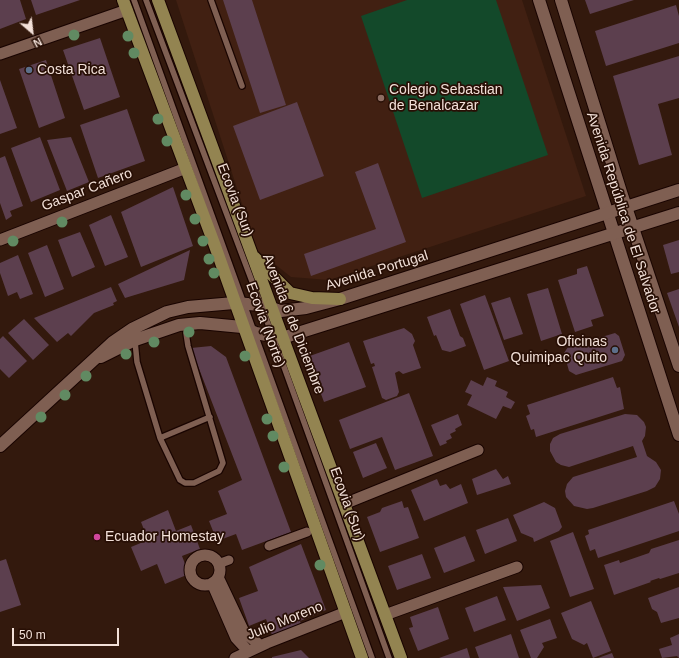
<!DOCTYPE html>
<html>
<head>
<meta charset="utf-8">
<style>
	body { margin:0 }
	#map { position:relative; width:679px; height:658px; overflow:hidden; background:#33190d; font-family:Arial,sans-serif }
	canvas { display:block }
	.north { position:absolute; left:12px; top:12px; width:40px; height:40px; -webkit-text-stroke:3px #280f05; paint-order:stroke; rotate:152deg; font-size:11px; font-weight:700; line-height:16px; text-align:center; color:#f2e0d8 }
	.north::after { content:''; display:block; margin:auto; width:14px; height:18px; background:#f2e0d8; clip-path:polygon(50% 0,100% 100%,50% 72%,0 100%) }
	.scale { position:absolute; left:12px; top:628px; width:107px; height:18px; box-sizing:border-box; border:2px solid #f2e0d8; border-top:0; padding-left:5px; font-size:12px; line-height:14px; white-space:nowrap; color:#f2e0d8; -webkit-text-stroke:3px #280f05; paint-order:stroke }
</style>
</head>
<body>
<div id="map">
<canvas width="679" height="658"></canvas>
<div class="north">N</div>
<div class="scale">50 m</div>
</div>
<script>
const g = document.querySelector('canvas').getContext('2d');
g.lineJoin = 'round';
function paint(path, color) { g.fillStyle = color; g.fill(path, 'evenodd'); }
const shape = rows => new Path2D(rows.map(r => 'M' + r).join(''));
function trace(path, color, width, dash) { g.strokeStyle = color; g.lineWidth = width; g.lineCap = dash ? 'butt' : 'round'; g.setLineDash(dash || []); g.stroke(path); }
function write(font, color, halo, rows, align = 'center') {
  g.font = font + ' Arial,sans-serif'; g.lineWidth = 3.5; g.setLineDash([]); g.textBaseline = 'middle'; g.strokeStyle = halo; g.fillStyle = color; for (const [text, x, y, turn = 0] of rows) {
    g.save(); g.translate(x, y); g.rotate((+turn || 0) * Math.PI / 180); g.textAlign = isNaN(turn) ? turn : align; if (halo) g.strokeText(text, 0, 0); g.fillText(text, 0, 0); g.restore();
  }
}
paint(shape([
	[176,0,522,0,586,196,329,280,291,277,257,250]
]), '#412012');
paint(shape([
	[407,0,496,0,548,155,422,198,361,16]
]), '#13492a');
paint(shape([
	[0,0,20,0,26,19,0,29],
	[31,0,80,0,36,15],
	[223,0,252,0,286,105,260,113],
	[585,0,634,0,590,14],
	[676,5,679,16,679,43,606,66,595,31],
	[100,38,120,97,84,110,63,50],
	[679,56,679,98,658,104,672,155,639,165,613,76],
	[46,60,65,118,39,128,19,69],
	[0,80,17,128,0,134],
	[297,102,324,176,260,200,233,126],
	[127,109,145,161,98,178,80,125],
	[40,137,60,190,31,202,11,148],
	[71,137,89,182,67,191,47,140],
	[5,156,23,206,10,211,12,216,6,220,0,203,0,158],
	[378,163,406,242,311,276,304,254,376,229,355,172],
	[173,187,193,246,141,267,121,212],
	[111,215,128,257,105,266,89,225],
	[80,232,95,267,72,277,58,240],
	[679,240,679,272,671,274,663,245],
	[47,245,64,289,45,297,28,253],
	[190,250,184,280,125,298,118,284],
	[18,255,33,294,20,299,17,292,8,296,0,273,0,263],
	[587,266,604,316,591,320,593,326,575,332,558,280,577,274,577,269],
	[111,287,117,301,113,303,114,305,94,313,71,336,68,333,57,342,34,318],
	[548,288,562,334,541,341,527,294],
	[679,289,679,327,667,293],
	[485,295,509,361,484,370,460,304],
	[510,297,523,334,504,340,491,303],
	[450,309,460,336,463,338,466,346,450,352,442,350,436,335,434,336,427,317],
	[24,319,49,345,33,360,8,333],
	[404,328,412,334,415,341,413,345,421,368,403,374,399,371,395,373,399,392,397,396,386,400,382,398,372,367,375,366,374,363,371,364,363,341],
	[615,333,619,336,625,355,622,361,576,375,569,371,564,353,568,347],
	[3,336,27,361,9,378,0,369,0,339],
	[349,342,366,387,324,402,307,357],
	[211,346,226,357,291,532,242,550,236,534,217,541,209,521,227,514,218,491,242,480,191,348],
	[487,377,497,381,495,386,508,392,506,397,515,402,511,409,503,406,496,419,467,405,472,395,465,392,471,380,483,386],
	[613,377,617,388,620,387,624,409,536,437,534,429,531,430,526,416,530,414,527,405],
	[409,393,433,456,395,470,382,437,350,449,339,420],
	[458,414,462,425,455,429,456,431,450,434,452,438,446,441,447,443,440,446,431,425],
	[625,414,637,415,644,422,646,427,645,436,642,441,647,456,656,462,661,470,660,479,655,487,647,491,593,508,587,509,574,506,566,497,565,491,567,484,573,477,637,457,633,446,569,467,561,465,556,462,550,451,550,444,553,438,560,434],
	[376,443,387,468,363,478,353,452],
	[496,469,503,479,508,476,511,484,477,495,472,479],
	[437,479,440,486,446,484,450,489,461,484,468,503,424,521,411,490],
	[402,501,404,508,408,507,419,538,380,552,367,517,380,512,382,508],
	[674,501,679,514,679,531,598,558,595,549,590,551,585,536,589,534,588,530],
	[544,502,555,508,562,527,559,531,534,542,533,538,521,533,513,515],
	[168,510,176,531,191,525,200,549,182,556,189,574,165,584,157,564,141,571,131,547,148,540,141,522],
	[508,518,517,541,485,554,476,530],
	[573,532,594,589,570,597,550,541],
	[465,536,475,561,444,573,434,548],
	[679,540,679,573,660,579,659,578,650,581,651,582,614,595,604,565,619,560,620,563,649,553,651,549],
	[301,544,326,610,300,621,301,624,272,635,266,619,249,626,239,598,258,591,249,567],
	[422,554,431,578,397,590,388,566],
	[6,559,21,605,0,612,0,561],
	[541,585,550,608,517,621,503,587],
	[679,587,679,618,661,623,657,612,652,609,648,598],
	[497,596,506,620,474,632,465,608],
	[591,601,611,651,593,658,587,643,584,645,572,639,561,613],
	[438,607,449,639,418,651,409,628,413,627,410,617],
	[550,619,557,638,542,643,544,647,537,658,531,658,520,630],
	[511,634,519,658,479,658,475,647],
	[679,634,679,658,677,656,662,658,659,649,672,645,670,638],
	[467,648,470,658,439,658],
	[301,650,309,658,272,658,272,657],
	[612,653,614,658,598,658]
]), '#5c3f4e');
const service = shape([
	[134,0,372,658],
	[146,0,279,353,389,658],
	[211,0,242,86],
	[135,341,137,362,160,438,180,480,185,483,194,483,219,471,223,463,188,346,186,333,187,324],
	[160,438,210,417]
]);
const pedestrian = shape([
	[269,546,307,532],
	[218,564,229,560]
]);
const minor = shape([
	[0,54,127,10],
	[0,240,186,168],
	[344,504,478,450],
	'190 570a15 15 0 1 1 30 0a15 15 0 1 1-30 0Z',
	[218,577,244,632,261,646],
	[212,583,236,638,248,651],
	[385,615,517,567],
	[235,658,267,643,346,612]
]);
const tertiary = shape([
	[539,0,679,435],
	[561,0,621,192,679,366]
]);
const secondary = shape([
	[101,357,135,340,179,325,200,323,242,327,256,333,282,338,679,213],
	[0,446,113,342,132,329,167,312,188,307,234,303,261,305,281,311,306,308,340,299,679,190]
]);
const primary = shape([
	[123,0,215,246,362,658],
	[158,0,401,658],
	[254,257,290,293,312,298,340,299]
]);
trace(service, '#190400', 8);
trace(pedestrian, '#190400', 11);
trace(minor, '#190400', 13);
trace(tertiary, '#190400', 14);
trace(secondary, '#190400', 14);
trace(primary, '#190400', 14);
trace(service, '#7f5f52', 5.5);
trace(pedestrian, '#7f5f52', 9);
trace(minor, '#7f5f52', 11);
trace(tertiary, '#7f5f52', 12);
trace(secondary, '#7f5f52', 12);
trace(primary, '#938451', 12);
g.fillStyle = '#618a62';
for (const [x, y] of [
	[74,35],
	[128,36],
	[134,53],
	[158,119],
	[167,141],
	[186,195],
	[195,219],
	[62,222],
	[13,241],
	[203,241],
	[209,259],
	[214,273],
	[189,332],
	[154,342],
	[126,354],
	[245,356],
	[86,376],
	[65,395],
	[41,417],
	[267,419],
	[273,436],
	[284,467],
	[320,565]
]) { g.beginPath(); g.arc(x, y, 5.5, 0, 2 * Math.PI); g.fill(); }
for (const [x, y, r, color] of [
	[29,70,4,"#5c6f8a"],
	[381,98,4,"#8d6e63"],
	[615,350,4,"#5c6f8a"],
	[97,537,4,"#d1479c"]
]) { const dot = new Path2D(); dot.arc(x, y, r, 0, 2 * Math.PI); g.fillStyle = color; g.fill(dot); trace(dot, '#280f05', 1.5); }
write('14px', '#f2e0d8', '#280f05', [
	["Costa Rica",37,70],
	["Colegio Sebastian",389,90],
	["de Benalcazar",389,106],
	["Oficinas",607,342,"right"],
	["Quimipac Quito",607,358,"right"],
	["Ecuador Homestay",105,537]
], 'left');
write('14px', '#f2e0d8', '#280f05', [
	["Gaspar Cañero",87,190,-21],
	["Ecovia (Sur)",235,200,69],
	["Avenida República de El Salvador",623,213,72],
	["Avenida Portugal",377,271,-17],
	["Avenida 6 de Diciembre",293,324,69],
	["Ecovia (Norte)",265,325,70],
	["Ecovia (Sur)",347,504,70],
	["Julio Moreno",285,621,-22]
]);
</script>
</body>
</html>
